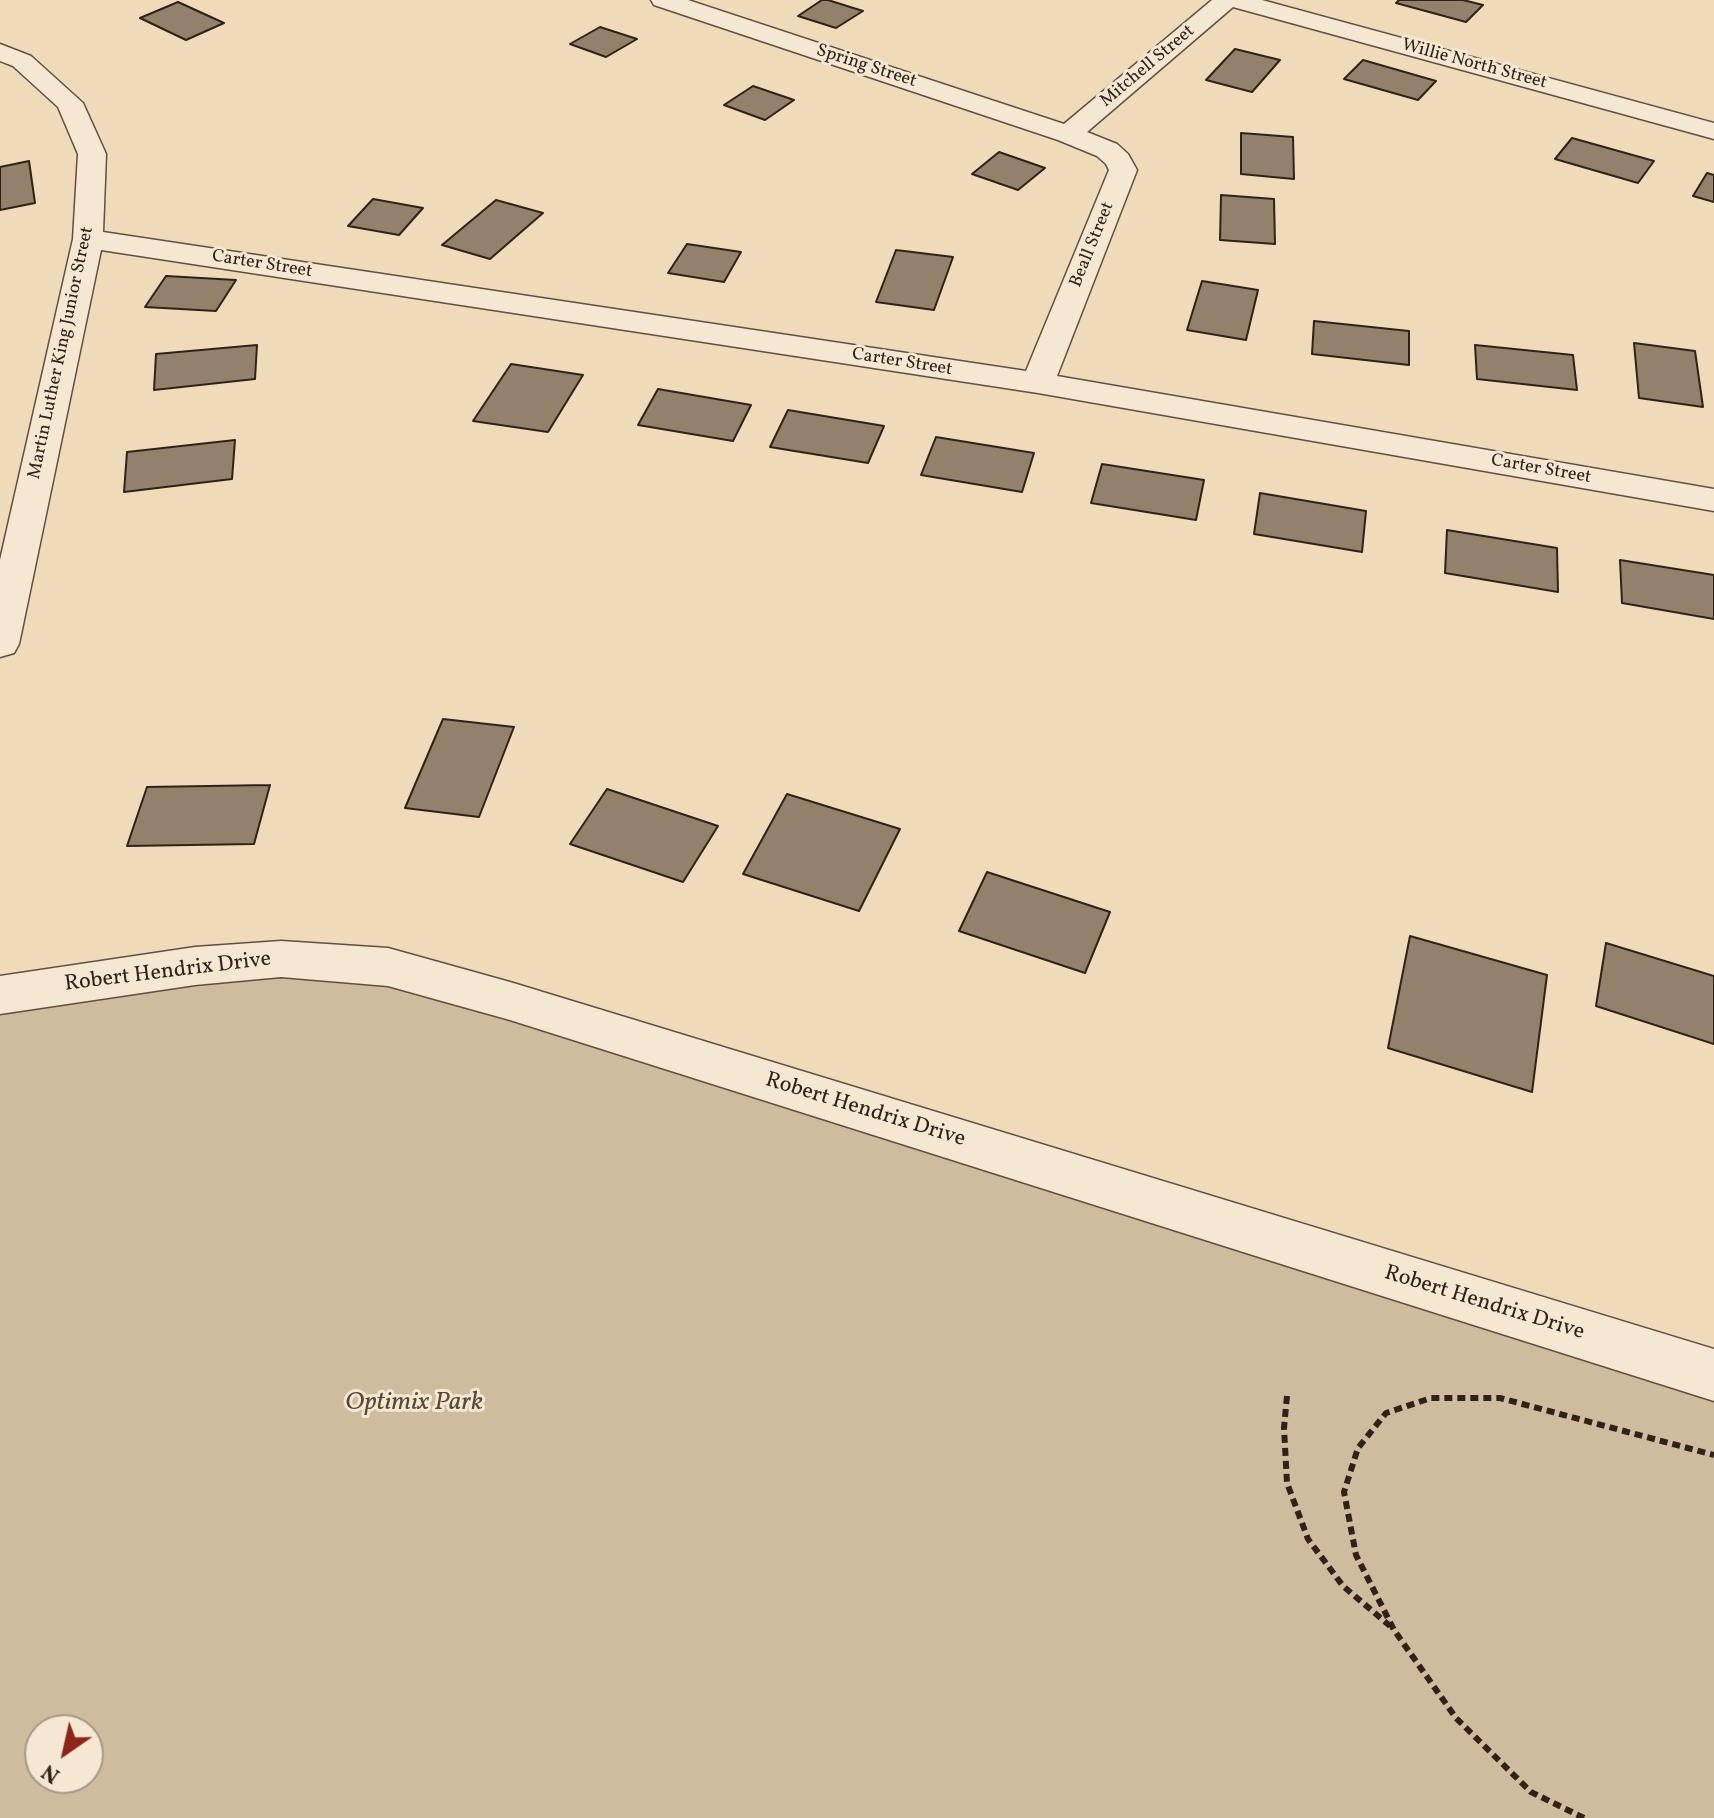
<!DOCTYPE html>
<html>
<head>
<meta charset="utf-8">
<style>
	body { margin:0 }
	#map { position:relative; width:1714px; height:1818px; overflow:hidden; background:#efdab9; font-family:Vollkorn,serif }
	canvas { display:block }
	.north { position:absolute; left:24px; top:1714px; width:80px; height:80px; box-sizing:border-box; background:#f5e7d2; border:2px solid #a79888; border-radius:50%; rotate:214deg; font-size:22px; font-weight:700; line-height:32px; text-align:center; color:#322119 }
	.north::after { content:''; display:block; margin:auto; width:28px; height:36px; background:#8f2418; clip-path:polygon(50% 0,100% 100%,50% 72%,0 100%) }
</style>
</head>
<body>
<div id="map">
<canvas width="1714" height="1818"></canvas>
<div class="north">N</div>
</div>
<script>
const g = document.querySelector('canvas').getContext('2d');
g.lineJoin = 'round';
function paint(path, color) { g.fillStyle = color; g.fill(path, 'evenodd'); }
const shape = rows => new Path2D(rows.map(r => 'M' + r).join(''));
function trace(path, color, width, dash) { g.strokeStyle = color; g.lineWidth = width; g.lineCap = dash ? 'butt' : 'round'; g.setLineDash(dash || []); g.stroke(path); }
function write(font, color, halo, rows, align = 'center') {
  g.font = font + ' Vollkorn,serif'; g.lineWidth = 6; g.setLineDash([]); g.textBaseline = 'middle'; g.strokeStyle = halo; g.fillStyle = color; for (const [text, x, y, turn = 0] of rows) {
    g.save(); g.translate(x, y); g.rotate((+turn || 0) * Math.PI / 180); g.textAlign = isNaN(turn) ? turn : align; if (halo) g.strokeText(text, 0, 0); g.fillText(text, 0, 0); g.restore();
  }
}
paint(shape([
	[388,967,1714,1375,1714,1818,0,1818,0,995],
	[40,1730,88,1730,88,1778,40,1778]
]), '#cfbb9e');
const building = shape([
	[822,0,828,0,863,11,836,28,798,16,822,0],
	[1399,0,1463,0,1483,5,1466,22,1396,3,1399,0],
	[178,2,224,23,186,40,140,18,178,2],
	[600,27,637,39,606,57,570,44,600,27],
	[1235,49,1280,60,1252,92,1206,80,1235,49],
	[1363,60,1436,81,1418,100,1344,79,1363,60],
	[753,86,794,100,765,120,724,105,753,86],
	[1241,133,1293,137,1294,179,1241,174,1241,133],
	[1572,138,1654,161,1638,183,1555,159,1572,138],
	[999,152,1045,168,1018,190,972,174,999,152],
	[29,161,35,203,0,210,0,167,29,161],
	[1707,173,1714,175,1714,202,1693,196,1707,173],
	[1221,195,1274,199,1275,244,1220,240,1221,195],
	[373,199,423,208,399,235,348,226,373,199],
	[496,200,543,213,490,259,442,245,496,200],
	[687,244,741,252,724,282,668,273,687,244],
	[896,250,953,257,934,310,876,302,896,250],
	[166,276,236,280,216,311,145,307,166,276],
	[1202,281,1258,290,1246,340,1187,330,1202,281],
	[1314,321,1409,331,1409,365,1312,354,1314,321],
	[1634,343,1695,351,1703,407,1639,398,1634,343],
	[257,345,255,379,154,390,156,354,257,345],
	[1475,345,1573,355,1577,390,1477,379,1475,345],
	[511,364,583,375,548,432,473,421,511,364],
	[658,389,751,405,733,441,638,425,658,389],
	[788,410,884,426,868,463,770,447,788,410],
	[936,437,1034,453,1022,492,921,475,936,437],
	[235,440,232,479,124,492,127,452,235,440],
	[1102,464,1204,480,1196,520,1091,503,1102,464],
	[1260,493,1366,511,1362,552,1254,534,1260,493],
	[1447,530,1557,548,1558,592,1445,573,1447,530],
	[1620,560,1714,575,1714,619,1622,603,1620,560],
	[443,719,514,727,479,817,405,808,443,719],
	[270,785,254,844,127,846,147,787,270,785],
	[607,789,718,826,683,882,570,844,607,789],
	[787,794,900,829,859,911,743,874,787,794],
	[987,872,1110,912,1085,973,959,931,987,872],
	[1410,936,1547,975,1532,1092,1388,1048,1410,936],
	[1606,943,1714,976,1714,1044,1596,1006,1606,943]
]);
paint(building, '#94816c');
trace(building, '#322119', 2);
const street = shape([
	[651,0,688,0,1064,124,1212,0,1262,0,1714,123,1714,139,1233,7,1087,132,1117,144,1128,154,1137,170,1057,376,1714,489,1714,511,1038,393,101,250,19,644,14,653,0,657,0,560,73,239,78,154,58,107,13,66,0,61,0,44,31,56,83,103,106,154,103,232,1026,371,1109,170,1106,164,1097,156,1058,140,654,5,651,0],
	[281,941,388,948,510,982,1714,1349,1714,1401,510,1020,388,986,281,977,195,985,0,1014,0,976,195,947,281,941]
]);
trace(street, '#614f41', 3);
trace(shape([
	[1287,1396,1284,1428,1287,1483,1308,1539,1343,1586,1390,1626],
	[1584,1818,1531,1792,1456,1718,1394,1630,1356,1555,1344,1492,1358,1448,1386,1413,1431,1398,1500,1398,1714,1455]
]), '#322119', 6, [8, 5]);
paint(street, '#f5e7d2');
write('18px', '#322119', '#f5e7d2', [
	["Willie North Street",1474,65,15],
	["Spring Street",866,67,18],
	["Mitchell Street",1148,67,-40],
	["Beall Street",1093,245,-68],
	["Carter Street",262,265,9],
	["Martin Luther King Junior Street",62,353,-78],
	["Carter Street",902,363,9],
	["Carter Street",1541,470,10]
]);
write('22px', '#322119', '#f5e7d2', [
	["Robert Hendrix Drive",168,973,-7],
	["Robert Hendrix Drive",865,1111,17],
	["Robert Hendrix Drive",1484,1304,17]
]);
write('italic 26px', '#59483a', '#f5e7d2', [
	["Optimix Park",414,1404]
]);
</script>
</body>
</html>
